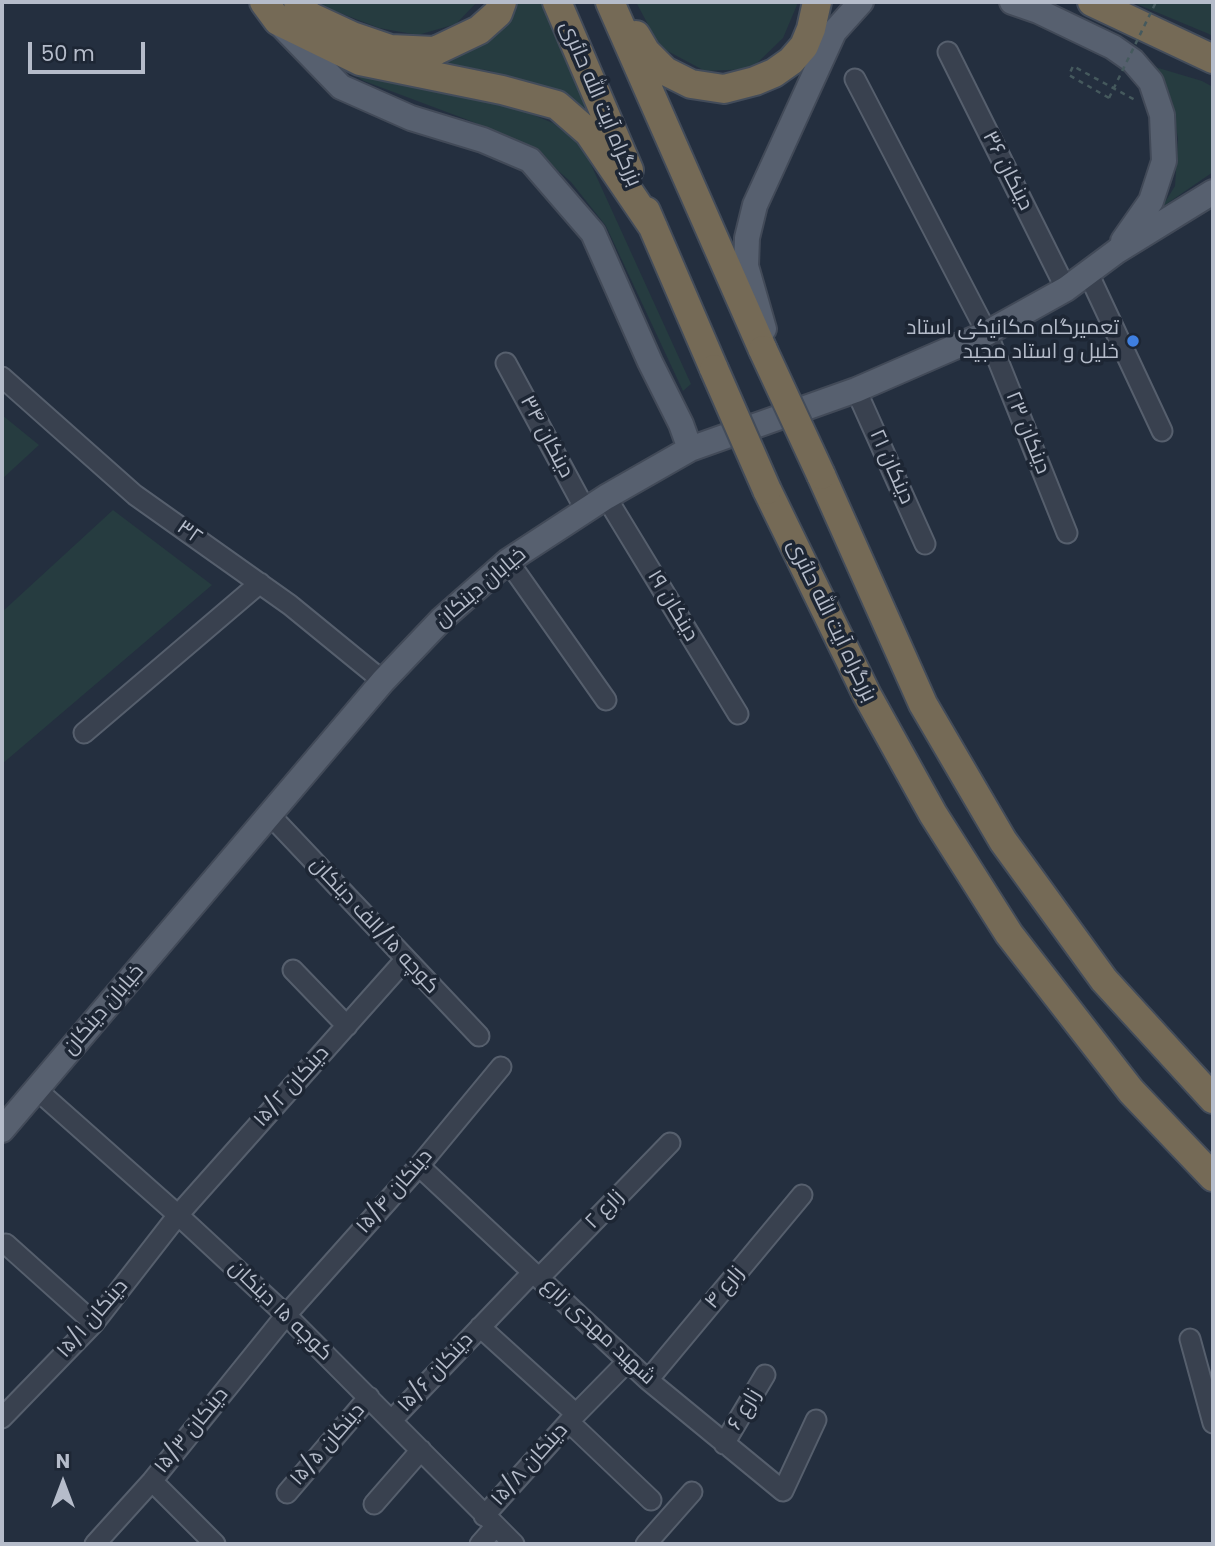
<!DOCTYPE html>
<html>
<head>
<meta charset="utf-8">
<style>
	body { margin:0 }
	#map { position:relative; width:1215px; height:1546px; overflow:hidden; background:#242f3f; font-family:Poppins,sans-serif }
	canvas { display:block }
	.frame { position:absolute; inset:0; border:4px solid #b5bcca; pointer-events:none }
	.north { position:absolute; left:28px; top:1448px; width:70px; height:70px; -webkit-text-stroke:5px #1d2634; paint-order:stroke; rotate:0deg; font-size:19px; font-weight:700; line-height:28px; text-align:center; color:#b5bcca }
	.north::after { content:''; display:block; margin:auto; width:24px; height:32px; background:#b5bcca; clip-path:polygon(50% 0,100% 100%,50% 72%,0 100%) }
	.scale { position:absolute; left:28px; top:42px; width:117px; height:32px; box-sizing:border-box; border:4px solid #b5bcca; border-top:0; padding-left:9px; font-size:21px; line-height:24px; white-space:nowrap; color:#b5bcca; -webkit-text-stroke:5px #1d2634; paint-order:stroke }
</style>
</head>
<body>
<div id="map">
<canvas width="1215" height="1546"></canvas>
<div class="frame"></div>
<div class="north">N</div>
<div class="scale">50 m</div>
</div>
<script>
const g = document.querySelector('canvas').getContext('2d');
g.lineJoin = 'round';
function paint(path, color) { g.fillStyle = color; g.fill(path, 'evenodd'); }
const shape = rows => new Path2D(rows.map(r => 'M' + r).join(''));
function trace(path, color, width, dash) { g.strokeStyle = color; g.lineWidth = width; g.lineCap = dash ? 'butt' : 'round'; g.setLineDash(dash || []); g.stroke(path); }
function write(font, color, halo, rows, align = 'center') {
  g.font = font + ' Poppins,Cairo,sans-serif'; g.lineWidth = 7; g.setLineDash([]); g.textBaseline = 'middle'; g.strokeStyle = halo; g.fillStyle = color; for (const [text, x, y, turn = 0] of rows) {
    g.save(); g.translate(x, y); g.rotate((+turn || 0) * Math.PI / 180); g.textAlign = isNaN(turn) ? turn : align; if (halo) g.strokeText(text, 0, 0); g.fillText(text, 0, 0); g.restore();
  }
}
paint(shape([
	[318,2,477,2,456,24,418,35,379,28,322,6],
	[515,2,544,2,584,94,586,109,549,89,487,70,435,65],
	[636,2,796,2,797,5,783,38,751,69,705,71,660,47],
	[1132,2,1213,2,1213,37,1209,34],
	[331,61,497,100,553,123,583,147,691,384,683,391,606,226,571,182,530,146,468,120,364,81],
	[1155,67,1202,81,1213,87,1213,172,1162,207,1175,186,1178,139,1172,101],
	[2,415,39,445,2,479],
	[113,510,212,585,2,764,2,612]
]), '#263c40');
const minor = shape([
	[948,52,1066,289],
	[855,79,987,333,1067,533],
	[1088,273,1162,431],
	[506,363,586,511],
	[2,377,135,495,290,605,383,681],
	[856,390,925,544],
	[606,497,738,714],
	[508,561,606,700],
	[84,733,260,583],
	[270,815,479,1036],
	[293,970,347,1026],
	[36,1089,178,1215,286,1315,514,1544],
	[419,1166,648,1380,783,1491,816,1420],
	[6,1244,94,1323],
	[539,1278,670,1143],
	[480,1327,576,1414],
	[1190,1339,1213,1423],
	[648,1380,802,1195],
	[2,1418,94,1323,178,1215,405,960],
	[392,1420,533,1272],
	[569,1422,651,1500],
	[724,1444,765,1375],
	[152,1481,215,1544],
	[287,1493,369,1397],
	[374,1504,421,1450],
	[484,1516,576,1414,628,1361],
	[95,1544,152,1481,286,1315,419,1166,501,1067],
	[480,1544,495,1527],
	[646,1544,692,1492]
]);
const major = shape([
	[1012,2,1038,11,1113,47,1133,61,1151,82,1162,115,1164,161,1151,201,1123,241],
	[280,24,341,87,411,118,483,140,530,160,593,233,650,362,681,424,690,449],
	[764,329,746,266,747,238,755,205,834,32,861,2],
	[2,1130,383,681,442,619,508,561,606,497,690,449,856,390,987,333,1066,289,1117,251,1213,192]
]);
const highway = shape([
	[264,2,278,21,360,61,502,90,557,105,589,133,653,227],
	[298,2,309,16,352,36,390,49,435,51,479,30,498,13,502,2],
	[557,2,629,170],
	[610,2,763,350],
	[1092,2,1213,59],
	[636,35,646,52,665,71,691,84,724,89,755,81,774,73,791,61,804,46,811,29,817,2],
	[646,211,714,369],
	[821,475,923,704,1003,841,1104,980,1213,1099],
	[767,490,867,695,933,814,1009,934,1131,1091,1213,1177]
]);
trace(minor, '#565f6d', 23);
trace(major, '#424a58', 28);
trace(highway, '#434c5a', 32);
trace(shape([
	[1109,98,1069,75,1073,66,1135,100]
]), '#45595d', 2.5, [5, 5]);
trace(minor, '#39414f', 19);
trace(major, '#57606f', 24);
trace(highway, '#756a56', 28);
const highwayBridge = shape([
	[763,350,821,475],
	[714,369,767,490]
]);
trace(highwayBridge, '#434c5a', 32, []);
trace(shape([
	[1109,98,1156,2]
]), '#45595d', 2.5, [5, 5]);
trace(highwayBridge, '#756a56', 28);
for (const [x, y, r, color] of [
	[1133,341,7,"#3f7fe0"]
]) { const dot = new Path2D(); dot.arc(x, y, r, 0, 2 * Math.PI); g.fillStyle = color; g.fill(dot); trace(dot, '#1d2634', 2.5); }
write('21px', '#b5bcca', '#1d2634', [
	["بزرگراه آیت الله حائری",600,104,67],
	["۳۶ دینکان",1007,171,63],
	["۲۳ دینکان",1027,433,68],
	["۳۴ دینکان",546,437,62],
	["۲۱ دینکان",891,467,66],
	["۳۲",189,533,35],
	["خیابان دینکان",481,588,-40],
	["۱۹ دینکان",672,606,59],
	["بزرگراه آیت الله حائری",831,621,64],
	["کوچه ۱۵/الف دینکان",374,926,47],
	["خیابان دینکان",104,1010,-49],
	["۱۵/۲ دینکان",292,1087,-48],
	["۱۵/۴ دینکان",395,1192,-49],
	["۲ زارع",605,1210,-46],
	["۴ زارع",725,1288,-50],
	["کوچه ۱۵ دینکان",280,1311,44],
	["۱۵/۱ دینکان",93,1319,-49],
	["شهید مهدی زارع",598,1332,43],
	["۱۵/۶ دینکان",436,1373,-47],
	["۶ زارع",745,1410,-59],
	["۱۵/۳ دینکان",192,1431,-51],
	["۱۵/۵ دینکان",328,1445,-49],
	["۱۵/۸ دینکان",530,1465,-48]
]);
write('21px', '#b5bcca', '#1d2634', [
	["تعمیرگاه مکانیکی استاد",1119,329],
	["خلیل و استاد مجید",1119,353]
], 'right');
</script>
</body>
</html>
